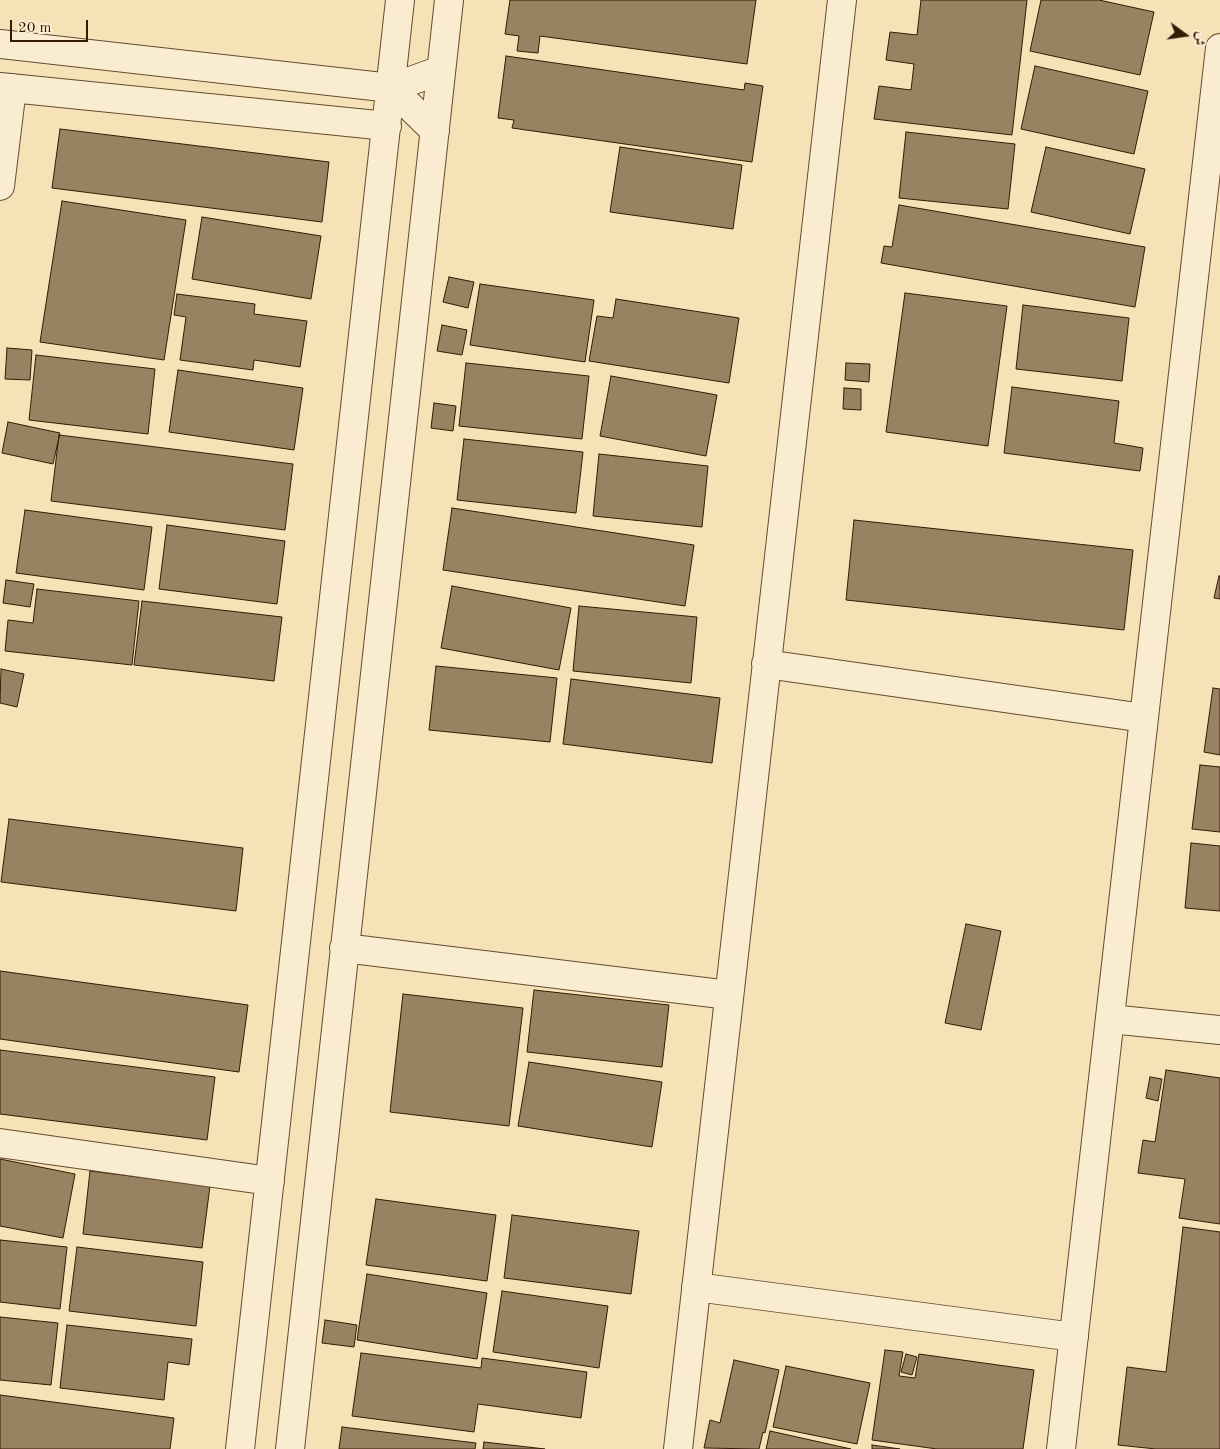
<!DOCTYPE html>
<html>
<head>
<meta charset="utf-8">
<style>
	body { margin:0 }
	#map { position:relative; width:1220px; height:1449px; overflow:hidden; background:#f6e2b7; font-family:"Old Standard TT",Amiri,serif }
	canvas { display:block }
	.north { position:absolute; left:1160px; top:10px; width:50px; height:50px; -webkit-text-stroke:4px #f9ecd0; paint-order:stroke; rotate:104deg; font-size:14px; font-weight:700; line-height:20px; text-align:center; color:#341a03 }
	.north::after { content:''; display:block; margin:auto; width:18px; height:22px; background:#341a03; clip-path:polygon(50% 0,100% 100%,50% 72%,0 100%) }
	.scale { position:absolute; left:10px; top:20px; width:78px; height:22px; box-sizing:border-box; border:2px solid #341a03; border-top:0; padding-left:6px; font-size:15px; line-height:18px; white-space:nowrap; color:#341a03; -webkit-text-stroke:4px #f9ecd0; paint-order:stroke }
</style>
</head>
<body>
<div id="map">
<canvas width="1220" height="1449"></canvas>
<div class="north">ش</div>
<div class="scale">20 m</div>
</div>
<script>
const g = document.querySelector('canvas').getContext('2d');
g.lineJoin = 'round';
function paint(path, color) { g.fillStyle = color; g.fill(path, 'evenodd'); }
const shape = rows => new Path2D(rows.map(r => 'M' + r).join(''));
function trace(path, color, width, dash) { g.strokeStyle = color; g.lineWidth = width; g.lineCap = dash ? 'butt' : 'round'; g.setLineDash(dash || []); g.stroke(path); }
const building = shape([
	[510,0,756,0,747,64,540,36,538,53,517,51,519,36,505,34,510,0],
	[921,0,1027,0,1012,135,874,119,879,86,911,90,914,64,886,60,890,32,917,35,921,0],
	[1041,0,1099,0,1154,12,1140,75,1030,51,1041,0],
	[506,56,744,90,745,83,763,86,752,162,512,128,514,120,498,118,506,56],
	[1035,66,1148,91,1134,154,1021,129,1035,66],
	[60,129,329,162,322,222,52,188,60,129],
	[906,132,1015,144,1008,209,899,198,906,132],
	[620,147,742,165,733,229,610,212,620,147],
	[1046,147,1145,169,1130,234,1031,212,1046,147],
	[62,201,186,220,164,360,40,342,62,201],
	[899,205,1145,247,1135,307,881,263,884,246,892,247,899,205],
	[202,217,321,236,311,299,192,279,202,217],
	[449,277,474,282,468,308,443,302,449,277],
	[480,284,594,300,585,362,470,345,480,284],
	[905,293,1007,306,988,446,886,432,905,293],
	[177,294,255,304,254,314,307,321,300,367,254,360,253,370,180,360,186,317,174,315,177,294],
	[616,299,739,318,729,383,589,361,597,316,613,318,616,299],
	[1023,305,1129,318,1122,381,1016,369,1023,305],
	[442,325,467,330,462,355,437,351,442,325],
	[7,348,32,350,30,380,5,379,7,348],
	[36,355,155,369,148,434,29,420,36,355],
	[466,363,589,376,582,439,459,426,466,363],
	[846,363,870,364,869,382,845,380,846,363],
	[178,370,303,388,294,450,169,432,178,370],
	[611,376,717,395,706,456,600,436,611,376],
	[1012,387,1119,401,1114,443,1143,448,1140,471,1004,453,1012,387],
	[844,388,861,389,861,410,843,409,844,388],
	[434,403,456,406,453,431,431,428,434,403],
	[8,422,60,433,53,464,2,453,8,422],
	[59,435,293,464,285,530,51,501,59,435],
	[464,439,583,452,576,513,457,500,464,439],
	[599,454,708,466,702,527,593,516,599,454],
	[452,508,694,545,685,606,443,570,452,508],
	[25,510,152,527,144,590,16,573,25,510],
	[854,520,1133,550,1124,630,846,600,854,520],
	[167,525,285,541,277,604,159,589,167,525],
	[1219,576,1220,576,1220,599,1214,598,1219,576],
	[6,580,34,584,30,607,3,603,6,580],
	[452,586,571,608,559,670,441,648,452,586],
	[37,589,139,601,132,665,5,651,8,620,33,623,37,589],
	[142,601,282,617,274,681,134,665,142,601],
	[579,606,697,617,691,683,573,671,579,606],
	[436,666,557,678,550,742,429,730,436,666],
	[1,669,24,674,17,707,0,703,1,669],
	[571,679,720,698,712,763,563,744,571,679],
	[1213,688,1220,689,1220,755,1204,752,1213,688],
	[1200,765,1220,767,1220,832,1192,829,1200,765],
	[9,819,243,848,236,911,1,882,9,819],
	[1191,843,1220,846,1220,911,1185,908,1191,843],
	[966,924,1001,931,981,1030,945,1023,966,924],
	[0,971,248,1005,239,1072,0,1039,0,971],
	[534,990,669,1005,662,1067,527,1052,534,990],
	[403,994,523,1008,509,1126,390,1112,403,994],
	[0,1050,215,1077,207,1140,0,1114,0,1050],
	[529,1062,662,1082,652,1147,518,1126,529,1062],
	[1166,1070,1220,1078,1220,1224,1179,1218,1185,1179,1138,1173,1143,1140,1155,1142,1166,1070],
	[1150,1077,1162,1079,1158,1101,1146,1098,1150,1077],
	[0,1159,75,1174,63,1238,0,1226,0,1159],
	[90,1171,210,1186,202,1248,83,1234,90,1171],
	[376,1199,496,1215,487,1281,366,1265,376,1199],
	[512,1215,639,1231,631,1294,504,1278,512,1215],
	[1183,1227,1220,1232,1220,1449,1156,1449,1118,1445,1127,1367,1166,1372,1183,1227],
	[0,1240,67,1247,60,1309,0,1302,0,1240],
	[77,1247,203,1262,196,1326,69,1311,77,1247],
	[367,1274,487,1293,477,1359,357,1340,367,1274],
	[502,1291,608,1306,599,1368,493,1352,502,1291],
	[0,1317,58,1323,51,1385,0,1380,0,1317],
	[325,1320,357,1325,354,1347,322,1343,325,1320],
	[67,1325,192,1339,189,1365,168,1362,164,1400,60,1388,67,1325],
	[885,1350,903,1352,899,1376,915,1378,919,1354,1034,1370,1023,1449,937,1449,872,1440,885,1350],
	[361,1353,481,1368,482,1358,587,1372,581,1418,478,1404,474,1432,352,1416,361,1353],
	[906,1354,917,1357,912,1375,901,1372,906,1354],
	[734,1360,779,1370,765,1433,763,1432,759,1449,704,1448,710,1420,720,1423,734,1360],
	[786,1366,870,1383,857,1444,773,1427,786,1366],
	[0,1395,174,1418,170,1449,0,1449,0,1395],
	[342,1427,476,1443,475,1449,339,1449,342,1427],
	[770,1431,851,1449,766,1449,770,1431],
	[484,1442,545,1449,483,1449,484,1442],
	[872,1445,900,1449,872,1449,872,1445]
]);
paint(building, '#998261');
trace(building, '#341a03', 1);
const minor = shape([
	[0,44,391,88],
	[0,87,387,126],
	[435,131,391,88,441,70],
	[0,186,12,88],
	[766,664,1144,718],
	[344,948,729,995],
	[1110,1019,1220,1030],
	[0,1143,270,1181],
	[696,1287,1074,1337],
	[240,1449,400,0],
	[290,1449,449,0],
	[678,1449,842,0],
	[1061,1449,1220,48]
]);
trace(minor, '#644c30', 30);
trace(minor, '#f9ecd0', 28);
</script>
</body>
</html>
